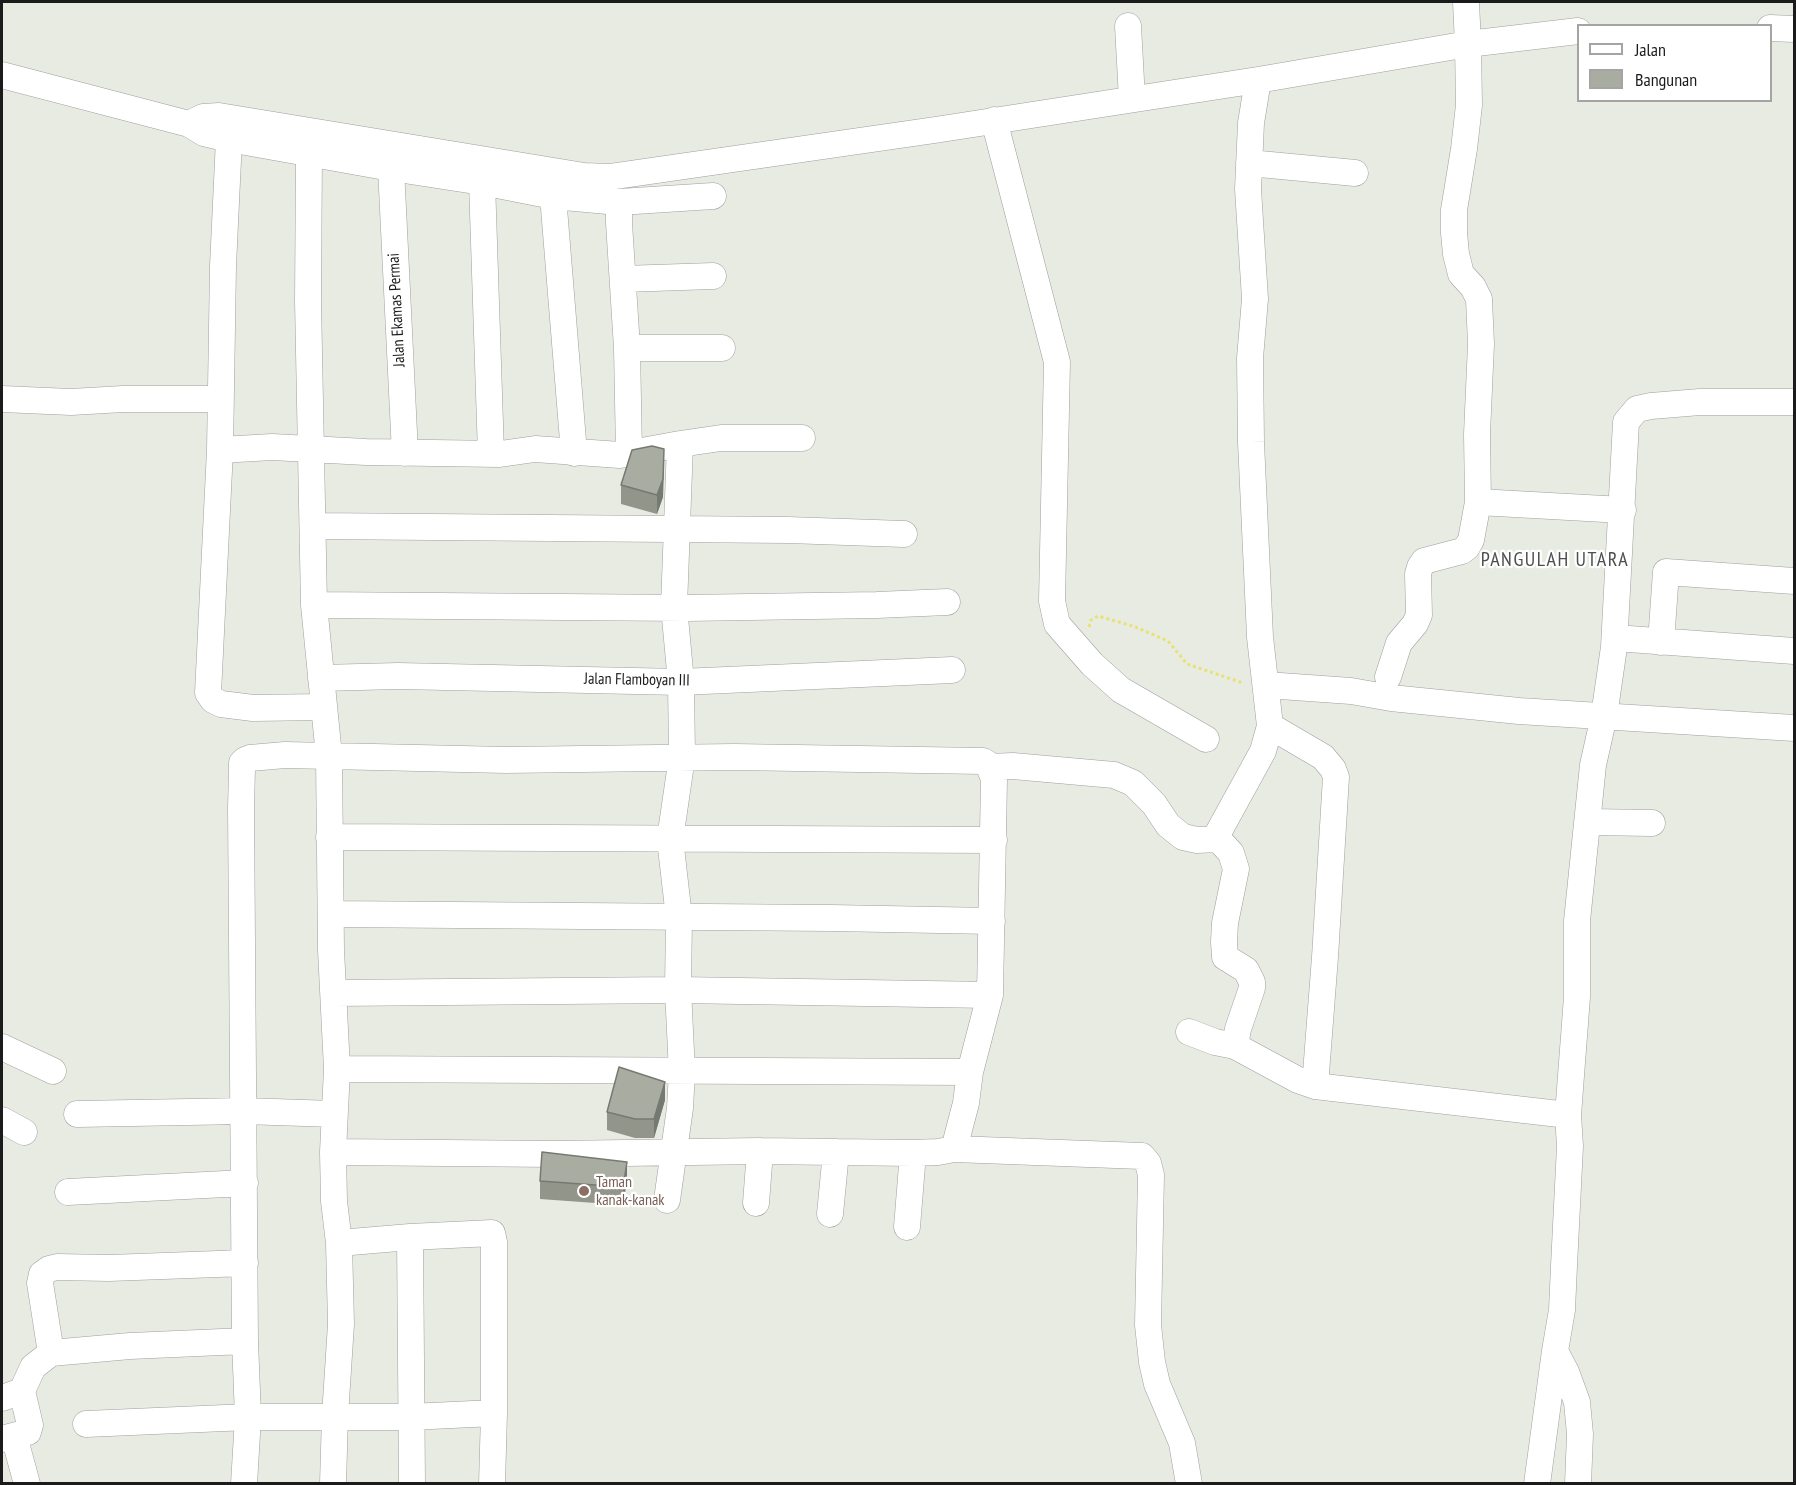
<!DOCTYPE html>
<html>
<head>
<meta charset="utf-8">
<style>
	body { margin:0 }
	#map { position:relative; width:1796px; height:1485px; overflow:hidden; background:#e7ebe2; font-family:"PT Sans Narrow",sans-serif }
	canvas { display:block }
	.frame { position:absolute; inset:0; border:3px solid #1b1b1b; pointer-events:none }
	.legend { position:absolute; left:1577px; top:24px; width:195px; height:78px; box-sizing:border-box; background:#fff; border:2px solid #a4a4a4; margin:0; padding:8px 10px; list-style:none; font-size:18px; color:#1b1b1b }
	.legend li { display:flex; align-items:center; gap:12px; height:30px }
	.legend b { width:30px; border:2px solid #a4a4a4 }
</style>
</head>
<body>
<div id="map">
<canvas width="1796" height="1485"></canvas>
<div class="frame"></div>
<ul class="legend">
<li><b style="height:8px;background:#fff"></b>Jalan</li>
<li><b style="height:16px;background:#a9ada1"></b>Bangunan</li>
</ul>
</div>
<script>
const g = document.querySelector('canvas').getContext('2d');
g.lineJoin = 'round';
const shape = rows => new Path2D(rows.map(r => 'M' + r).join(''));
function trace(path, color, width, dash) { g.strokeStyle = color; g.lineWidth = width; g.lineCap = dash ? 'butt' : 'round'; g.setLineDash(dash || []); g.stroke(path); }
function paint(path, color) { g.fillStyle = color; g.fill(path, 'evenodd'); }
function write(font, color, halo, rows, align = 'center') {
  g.font = font + ' "PT Sans Narrow",sans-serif'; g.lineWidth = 4.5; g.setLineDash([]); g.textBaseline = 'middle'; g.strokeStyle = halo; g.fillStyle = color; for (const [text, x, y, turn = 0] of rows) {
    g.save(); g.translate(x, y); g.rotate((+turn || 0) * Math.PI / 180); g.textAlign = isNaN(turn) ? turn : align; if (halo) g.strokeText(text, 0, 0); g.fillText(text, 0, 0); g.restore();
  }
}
const minor = shape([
	[1128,26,1132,99],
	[1770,28,1794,29],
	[2,75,189,124,204,133,229,139,391,168,482,182,553,196,619,202],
	[994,120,1057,362,1052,601,1057,624,1092,664,1121,690,1206,739],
	[189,124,203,117,219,116,584,176,609,177,935,130,1258,80,1468,44,1578,31],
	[229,139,223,266,220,450,208,693,213,700,221,704,253,708,323,707],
	[309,152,308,301,314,605,329,756,331,950,337,1069,333,1152,334,1201,339,1243,341,1324,335,1416,333,1484],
	[1249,163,1355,173],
	[391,168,405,453],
	[482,182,491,454],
	[553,196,574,453],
	[713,196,619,202,619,223,627,348,722,348],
	[623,279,713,276],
	[627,348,629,453],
	[2,399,71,402,123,399,220,399],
	[220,450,272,447,366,452,500,454,535,449,620,455,680,444],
	[1478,502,1623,510],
	[313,526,788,530,904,534],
	[314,605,686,608,877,605,947,602],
	[1615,638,1794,651],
	[1661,642,1666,572,1794,581],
	[1388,677,1399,643,1415,624,1419,615,1418,574,1420,567,1424,561,1462,551,1467,547,1471,540,1478,502,1477,434,1481,344,1479,299,1473,287,1461,274,1456,254,1454,233,1454,210,1464,149,1469,105,1468,44,1466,2],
	[321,678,398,676,681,682,952,670],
	[1266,685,1351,691,1391,698,1519,711,1794,728],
	[1270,726,1323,757,1333,769,1336,777,1325,957,1315,1086],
	[989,767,1013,766,1114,775,1133,783,1154,804,1168,825,1183,837,1197,840,1218,839],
	[1589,822,1652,823],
	[329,837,994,840],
	[331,914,831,918,992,921],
	[334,993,678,990,990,995],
	[1189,1032,1215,1042,1235,1046,1298,1080,1315,1086,1568,1115],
	[1235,1046,1238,1029,1252,988,1252,982,1246,970,1225,957,1224,942,1225,923,1236,869,1231,853,1218,839,1218,833,1263,751,1270,726,1260,637,1251,442,1250,358,1255,299,1248,189,1251,123,1258,80],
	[2,1047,53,1071],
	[337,1069,970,1072],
	[77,1114,244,1111,334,1114],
	[2,1120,24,1132],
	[333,1152,557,1154,760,1151,913,1153,938,1152,954,1149,1142,1156,1148,1163,1151,1175,1148,1325,1152,1362,1157,1384,1182,1443,1189,1484],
	[68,1192,245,1183],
	[667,1200,680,1108,682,1072,678,990,679,917,670,839,682,757,681,682,674,607,680,444,721,438,802,438],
	[756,1203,760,1151],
	[830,1214,836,1152],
	[907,1227,913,1153],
	[410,1237,412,1484],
	[339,1243,410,1237,492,1233,494,1242,494,1413],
	[51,1353,40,1283,42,1274,49,1269,57,1267,109,1268,245,1263],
	[2,1398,22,1391,33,1367,51,1353,130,1346,245,1341],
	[86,1424,248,1417,410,1417,494,1413,492,1484],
	[14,1436,27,1484],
	[2,1439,28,1432,30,1425,22,1391],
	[244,1484,248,1417,245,1341,241,808,242,769,242,763,245,760,250,758,285,755,506,760,734,757,983,761,988,764,994,779,990,995,970,1072,966,1103,954,1149],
	[1537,1484,1555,1351],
	[1578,1484,1580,1434,1577,1402,1566,1372,1555,1351,1562,1310,1564,1266,1570,1146,1568,1115,1577,997,1577,921,1593,765,1604,716,1614,647,1626,422,1637,409,1651,406,1700,402,1794,402]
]);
trace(minor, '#9f9f9f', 27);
trace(shape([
	[1089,627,1091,620,1098,616,1133,626,1168,641,1187,664,1243,683]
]), '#e8e276', 3, [3, 3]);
trace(minor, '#fff', 26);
paint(shape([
	[664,467,663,497,657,514,621,504,621,485],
	[665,1100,654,1138,635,1138,607,1130,607,1112],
	[627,1180,623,1205,540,1199,540,1181]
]), '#91958a');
paint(shape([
	[664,449,663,497,657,514,657,495],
	[665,1082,665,1100,654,1138,654,1119],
	[627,1162,627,1180,623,1205,623,1187]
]), '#767971');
const building = shape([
	[652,446,664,449,663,479,657,495,621,485,632,450,652,446],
	[619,1067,665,1082,654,1119,635,1119,607,1112,619,1067],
	[542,1152,627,1162,623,1187,540,1181,542,1152]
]);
paint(building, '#a9ada1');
trace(building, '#767971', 1.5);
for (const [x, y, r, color] of [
	[584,1191,6,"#8d6e63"]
]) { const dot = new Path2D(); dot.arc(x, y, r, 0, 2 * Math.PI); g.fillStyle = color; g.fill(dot); trace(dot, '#fff', 2); }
write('16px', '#1b1b1b', '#fff', [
	["Jalan Ekamas Permai",397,310,-93],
	["Jalan Flamboyan III",637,680,1]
]);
write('16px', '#785e54', '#fff', [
	["Taman",596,1182],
	["kanak-kanak",596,1200]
], 'left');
g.letterSpacing = '1.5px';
write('20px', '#4e4e4e', '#fff', [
	["PANGULAH UTARA",1555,560]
]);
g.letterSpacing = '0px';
</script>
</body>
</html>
